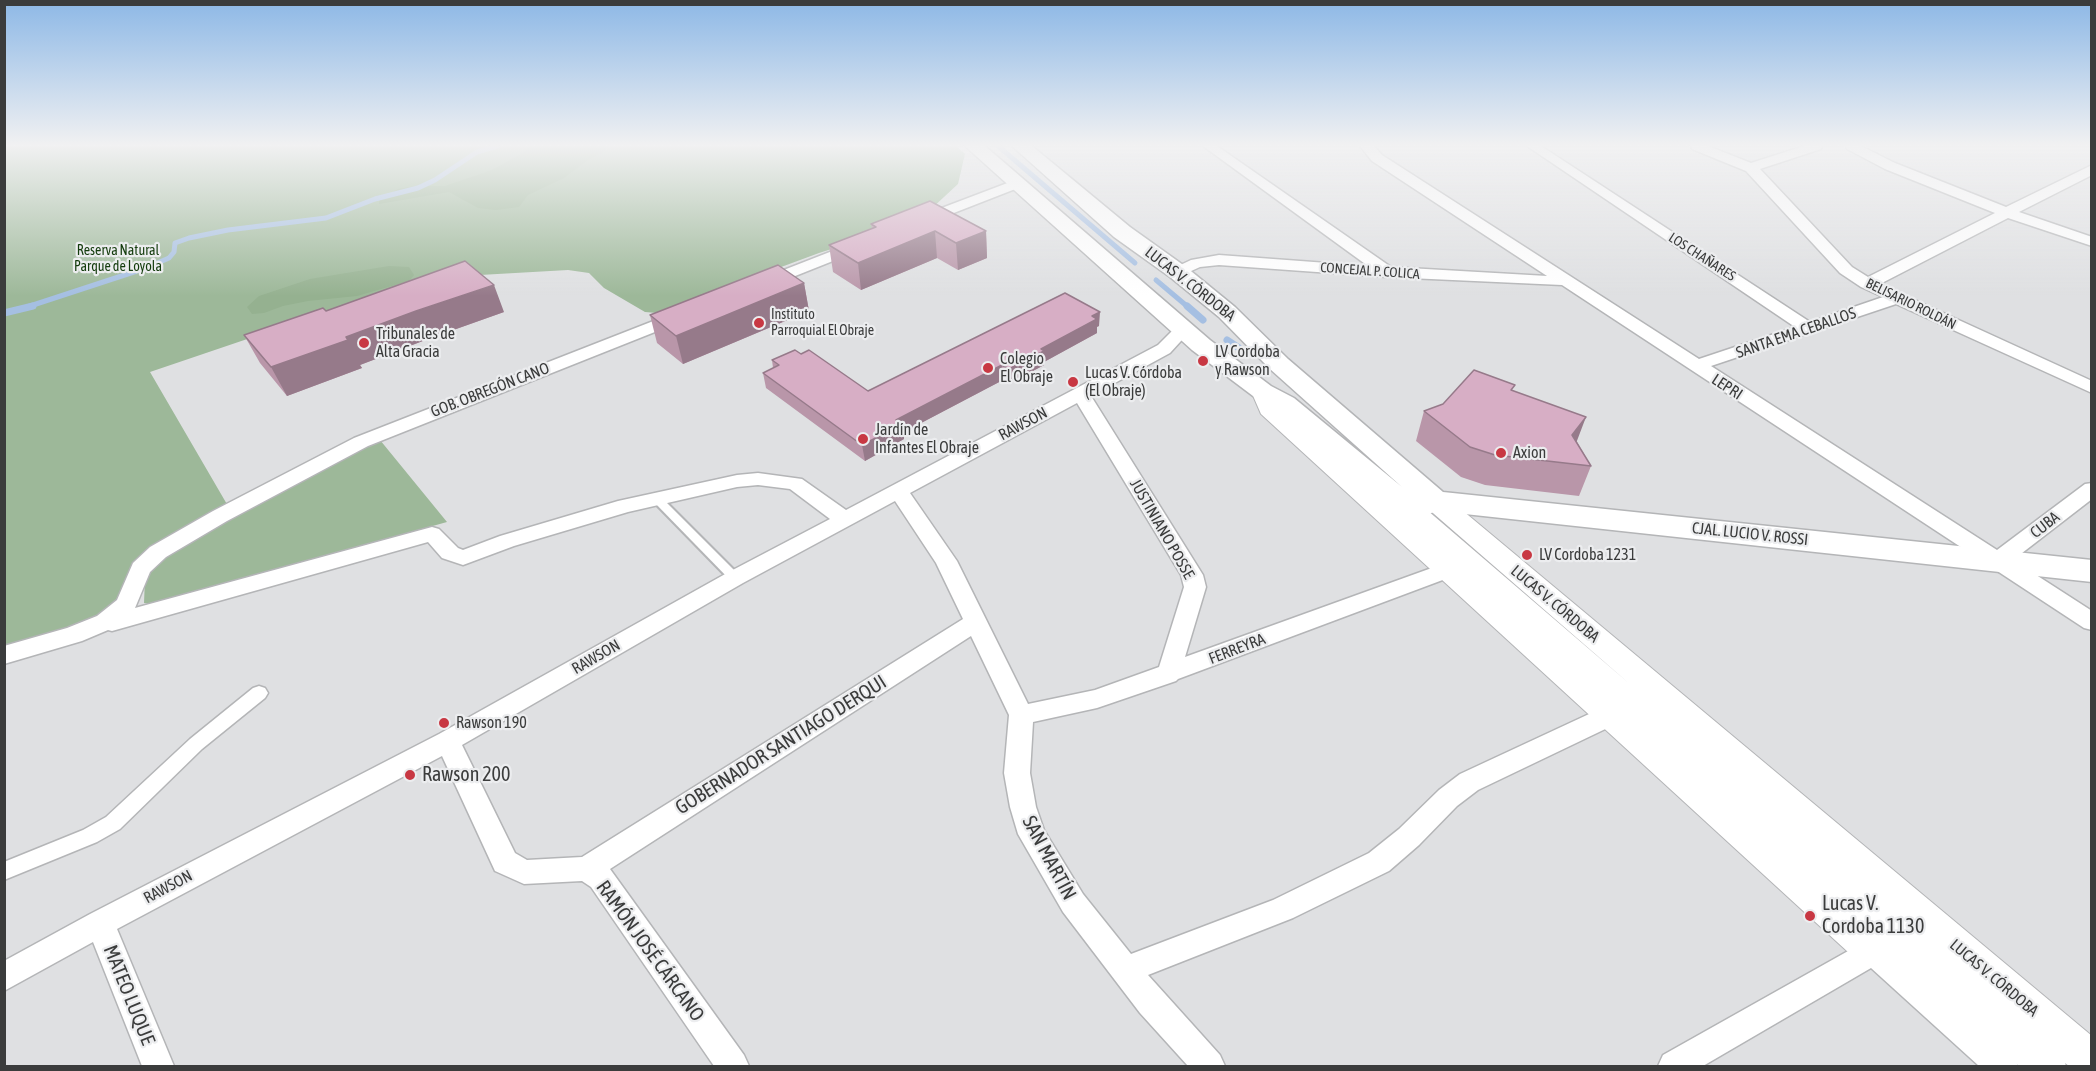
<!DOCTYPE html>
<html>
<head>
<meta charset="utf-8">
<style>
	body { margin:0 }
	#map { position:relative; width:2096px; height:1071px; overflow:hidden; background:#dfe0e2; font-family:"Asap Condensed",sans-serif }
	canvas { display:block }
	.frame { position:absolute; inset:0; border:6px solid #3b3c3c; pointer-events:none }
</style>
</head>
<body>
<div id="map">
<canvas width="2096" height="1071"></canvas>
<div class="frame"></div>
</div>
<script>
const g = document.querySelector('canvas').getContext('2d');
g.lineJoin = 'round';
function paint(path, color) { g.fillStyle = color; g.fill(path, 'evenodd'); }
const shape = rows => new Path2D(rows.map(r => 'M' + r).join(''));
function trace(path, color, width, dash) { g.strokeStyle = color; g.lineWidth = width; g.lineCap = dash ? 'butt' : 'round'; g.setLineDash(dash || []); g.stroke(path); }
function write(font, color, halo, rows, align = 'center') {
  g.font = font + ' "Asap Condensed",sans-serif'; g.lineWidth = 4.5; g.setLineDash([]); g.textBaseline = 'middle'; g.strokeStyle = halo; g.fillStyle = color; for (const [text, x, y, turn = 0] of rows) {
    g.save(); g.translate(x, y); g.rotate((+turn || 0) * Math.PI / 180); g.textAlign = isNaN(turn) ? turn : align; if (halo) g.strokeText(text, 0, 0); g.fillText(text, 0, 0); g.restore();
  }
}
paint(shape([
	[5,146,956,146,965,154,958,184,930,210,863,239,819,253,657,313,645,312,604,288,589,273,568,270,427,278,150,372,228,506,177,533,119,601,90,622,5,647],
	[380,440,447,522,151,604,144,603,145,578,172,550,353,453]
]), '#9db899');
paint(shape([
	[530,146,609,146,602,153,588,160,564,178,528,195,519,207,496,210,478,208,449,192,379,204,379,200,398,189,416,186,445,186,492,170,523,153],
	[389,266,409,267,414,275,409,281,357,296,308,301,283,306,264,313,252,314,247,307,259,296,310,279]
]), '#95b190');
trace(shape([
	[998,146,1135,263],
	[1156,280,1188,307],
	[27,307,146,268,169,258,174,252,175,243,189,238,228,230,326,218,375,199,418,188,435,180,477,152,497,146]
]), '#a5bfe2', 5);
trace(shape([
	[1187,306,1203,320],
	[4,313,33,306],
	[1227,340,1239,348]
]), '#a5bfe2', 7);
const service = shape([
	[657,496,661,497,739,575,740,578,739,581,731,581,653,501,652,499,653,497,657,496]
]);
const pedestrian = shape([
	[259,686,265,688,268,693,265,698,202,749,120,829,97,842,4,880,4,862,83,830,106,817,190,739,253,688,259,686]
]);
const minor = shape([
	[1203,146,1217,146,1391,267,1547,276,1372,161,1360,146,1374,146,1382,155,1699,359,1795,327,1527,146,1541,146,1810,322,1883,297,1861,287,1840,273,1746,171,1692,149,1691,146,1708,146,1751,163,1804,146,1822,146,1821,149,1760,169,1852,267,1868,277,1995,213,1885,169,1847,149,1846,146,1861,146,1895,163,2006,207,2092,165,2092,175,2019,212,2092,237,2092,246,2008,218,1880,284,2092,381,2092,393,1896,304,1711,366,1997,550,2085,484,2092,483,2092,499,2013,560,2092,611,2092,630,2084,628,1562,285,1387,277,1219,265,1200,267,1178,277,1172,275,1170,272,1172,269,1191,260,1219,255,1368,266,1203,146],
	[1018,179,1023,180,1025,183,1023,186,928,223,923,224,916,220,918,217,1018,179],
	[858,241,863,243,866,246,863,249,770,286,764,288,756,283,758,280,858,241],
	[679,311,685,312,687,316,685,320,368,446,227,521,166,557,150,572,135,608,432,527,439,529,458,548,463,550,500,536,618,501,737,475,758,473,802,479,846,510,1158,345,1177,326,1183,325,1191,330,1170,353,1091,396,1203,575,1206,587,1185,657,1440,565,1448,563,1456,565,1459,570,1456,575,1178,679,1176,681,1097,708,1033,722,1030,773,1036,807,1044,830,1083,894,1131,954,1273,900,1369,853,1399,829,1439,790,1460,774,1602,708,1611,705,1620,708,1623,715,1620,722,1478,790,1457,806,1419,845,1389,871,1293,918,1148,975,1220,1055,1225,1066,1188,1066,1140,1013,1063,912,1018,834,1010,807,1004,773,1009,715,971,636,610,869,744,1055,749,1066,714,1066,591,887,582,881,524,884,495,871,442,756,117,929,174,1066,142,1066,93,942,4,991,4,961,90,914,439,734,727,573,830,519,790,489,758,485,737,487,628,512,514,546,463,565,442,558,428,542,112,631,108,630,82,641,4,664,4,646,67,628,97,616,117,600,133,563,150,547,213,511,354,438,679,311],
	[1077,403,1181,575,1184,587,1159,667,1095,690,1028,704,957,561,910,493,1077,403],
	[895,501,936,563,963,619,582,857,527,860,515,853,462,745,743,583,895,501],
	[1873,937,1883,941,2013,1055,2018,1066,1979,1066,1871,968,1703,1066,1658,1066,1663,1055,1873,937]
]);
const tertiary = shape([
	[1262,384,1270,386,1279,406,1400,513,1399,510,1402,504,1411,502,1420,504,1631,685,1426,507,1423,501,1426,495,1435,493,1444,495,2092,1036,2092,1066,2069,1066,2065,1063,2066,1066,2019,1066,1890,952,1886,963,1873,968,1860,963,1261,414,1251,391,1254,386,1262,384]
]);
const secondary = shape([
	[965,146,985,146,1210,340,1271,386,1294,398,1402,487,1270,369,1219,317,1170,277,1114,237,1012,146,1032,146,1130,227,1186,267,1235,307,1288,359,1443,492,2092,560,2092,582,1437,511,1411,520,1401,517,1276,410,1253,396,1192,350,965,146]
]);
trace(service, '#b4b5b7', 4);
trace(pedestrian, '#b4b5b7', 3);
trace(minor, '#b4b5b7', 3);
trace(tertiary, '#b4b5b7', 2);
trace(secondary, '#b4b5b7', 3);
paint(service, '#fff');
paint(pedestrian, '#fff');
paint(minor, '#fff');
paint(tertiary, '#fff');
paint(secondary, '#fff');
paint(shape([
	[871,224,986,231,987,258,958,270,937,258,861,290,833,272,829,245,872,228],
	[804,283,809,311,683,364,657,343,650,315],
	[326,311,504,312,428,339,360,365,362,368,287,396,260,363,244,335],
	[1099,326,1097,327,1097,333,1044,362,1044,365,1009,384,1003,380,904,432,904,439,865,461,766,388,763,373,773,368,772,360,801,354,868,391],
	[1513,390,1577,442,1591,466,1579,496,1485,485,1461,477,1416,441,1424,411]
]), '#b996a9');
paint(shape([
	[935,231,937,258,861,290,858,263],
	[986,231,987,258,958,270,956,243],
	[804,283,809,311,683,364,676,336],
	[494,285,504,312,428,339,360,365,362,368,287,396,271,367,346,337,416,311],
	[1100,312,1099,326,1097,327,1097,333,1044,362,1044,365,1009,384,1009,369,1092,316],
	[1002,365,1003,380,904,432,904,439,865,461,862,445,896,420],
	[1586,417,1575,446,1572,435]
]), '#967a8a');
const building = shape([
	[930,201,986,231,956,243,935,231,858,263,829,245,876,227,871,224,930,201],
	[465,261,494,285,416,311,346,337,348,340,271,367,244,335,323,308,326,311,465,261],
	[778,265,804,283,676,336,650,315,778,265],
	[1065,293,1100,312,1092,316,1097,319,1041,349,1044,351,1009,369,1002,365,896,420,903,424,862,445,763,373,779,365,772,360,795,350,801,354,809,350,868,391,1065,293],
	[1474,370,1515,385,1511,390,1586,417,1572,435,1591,466,1495,455,1470,447,1424,411,1443,404,1474,370]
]);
paint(building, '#d7aec5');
trace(building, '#967a8a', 1.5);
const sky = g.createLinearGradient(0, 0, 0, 296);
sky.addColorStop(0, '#8db8e6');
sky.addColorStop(0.49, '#f1f1f2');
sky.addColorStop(1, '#f1f1f200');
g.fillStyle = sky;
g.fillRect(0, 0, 2096, 296);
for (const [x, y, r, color] of [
	[759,323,6,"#c83843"],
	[364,343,6,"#c83843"],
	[1203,361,6,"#c83843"],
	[988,368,6,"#c83843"],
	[1073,382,6,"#c83843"],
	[863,439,6,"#c83843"],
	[1501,453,6,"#c83843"],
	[1527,555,6,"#c83843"],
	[444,723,6,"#c83843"],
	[410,775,6,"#c83843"],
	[1810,916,6,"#c83843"]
]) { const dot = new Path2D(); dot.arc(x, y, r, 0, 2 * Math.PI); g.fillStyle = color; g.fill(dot); trace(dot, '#ecedef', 2); }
write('14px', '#143c0d', '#ecedef', [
	["Reserva Natural",118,251],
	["Parque de Loyola",118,267]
]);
write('14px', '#3b3c3c', '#ecedef', [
	["LOS CHAÑARES",1702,257,33],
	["CONCEJAL P. COLICA",1370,271,4],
	["BELISARIO ROLDÁN",1911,304,26]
]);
write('14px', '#3b3c3c', '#ecedef', [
	["Instituto",771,315],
	["Parroquial El Obraje",771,331]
], 'left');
write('16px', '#3b3c3c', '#ecedef', [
	["LUCAS V. CÓRDOBA",1190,284,38],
	["SANTA EMA CEBALLOS",1796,333,-19],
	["LEPRI",1727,387,33],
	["GOB. OBREGÓN CANO",490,390,-21],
	["RAWSON",1023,424,-28],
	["CUBA",2045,525,-38],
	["JUSTINIANO POSSE",1162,529,60],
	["CJAL. LUCIO V. ROSSI",1750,534,6],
	["LUCAS V. CÓRDOBA",1555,604,40],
	["FERREYRA",1237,649,-21],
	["RAWSON",596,657,-30],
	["RAWSON",168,887,-28],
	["LUCAS V. CÓRDOBA",1994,978,40]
]);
write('16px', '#3b3c3c', '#ecedef', [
	["Tribunales de",376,334],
	["Alta Gracia",376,352],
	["LV Cordoba",1215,352],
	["y Rawson",1215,370],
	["Colegio",1000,359],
	["El Obraje",1000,377],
	["Lucas V. Córdoba",1085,373],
	["(El Obraje)",1085,391],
	["Jardín de",875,430],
	["Infantes El Obraje",875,448],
	["Axion",1513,453],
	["LV Cordoba 1231",1539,555],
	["Rawson 190",456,723]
], 'left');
write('20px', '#3b3c3c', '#ecedef', [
	["GOBERNADOR SANTIAGO DERQUI",781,745,-32],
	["SAN MARTÍN",1049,858,62],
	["RAMÓN JOSÉ CÁRCANO",650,951,54],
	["MATEO LUQUE",129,995,68]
]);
write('20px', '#3b3c3c', '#ecedef', [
	["Rawson 200",422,775],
	["Lucas V.",1822,904],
	["Cordoba 1130",1822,927]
], 'left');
</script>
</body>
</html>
